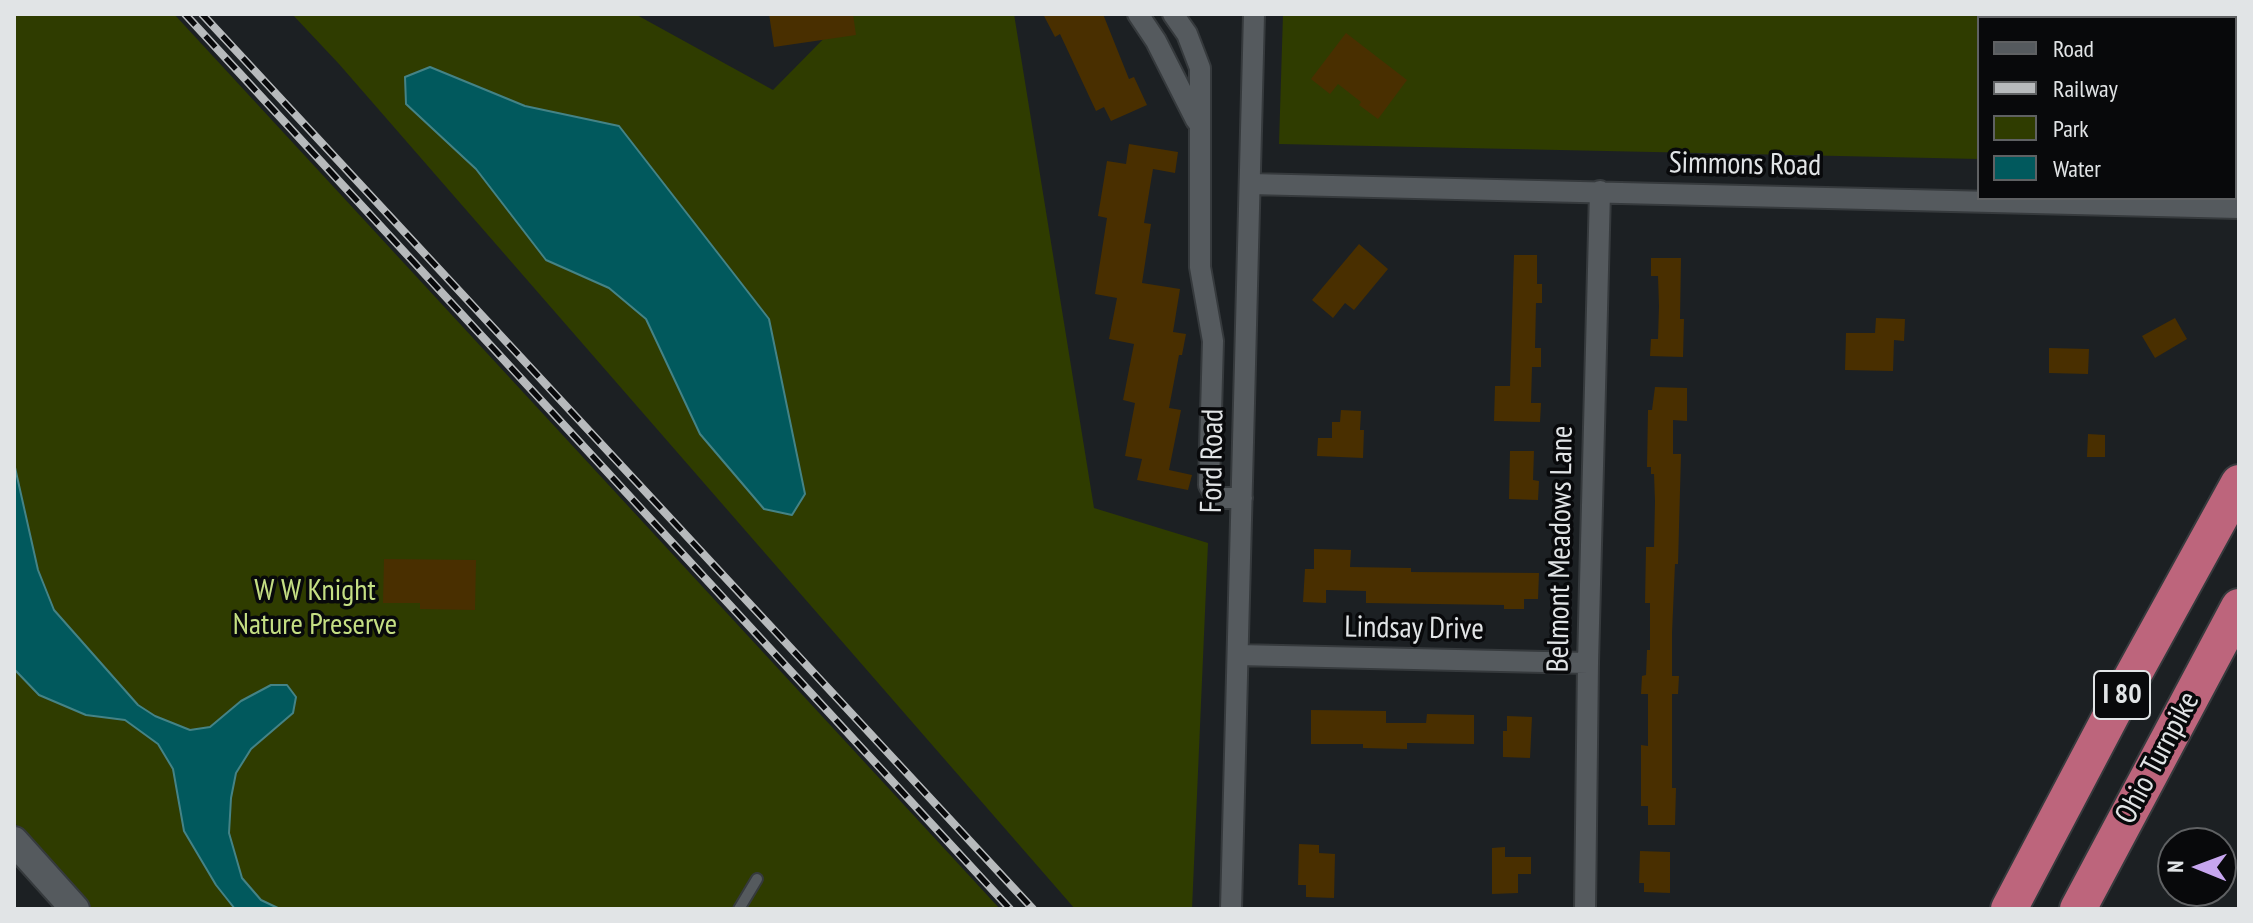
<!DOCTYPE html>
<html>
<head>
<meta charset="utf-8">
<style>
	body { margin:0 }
	#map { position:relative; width:2253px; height:923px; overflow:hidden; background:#1c2023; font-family:"PT Sans Narrow",sans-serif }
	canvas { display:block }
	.frame { position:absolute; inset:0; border:16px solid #e1e4e6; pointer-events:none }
	.legend { position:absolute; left:1977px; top:16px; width:260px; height:184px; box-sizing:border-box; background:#08090b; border:2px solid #5f6163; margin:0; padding:10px 14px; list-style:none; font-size:24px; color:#e1e4e6 }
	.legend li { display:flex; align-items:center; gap:16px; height:40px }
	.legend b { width:40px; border:2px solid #5f6163 }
	.north { position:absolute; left:2157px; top:827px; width:80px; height:80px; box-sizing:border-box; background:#08090b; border:2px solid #5f6163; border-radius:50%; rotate:271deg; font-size:22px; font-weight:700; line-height:32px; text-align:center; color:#e1e4e6 }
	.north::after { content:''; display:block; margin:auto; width:28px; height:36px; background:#c7a6ef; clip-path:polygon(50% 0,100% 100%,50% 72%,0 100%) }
</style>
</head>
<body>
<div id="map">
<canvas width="2253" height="923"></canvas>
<div class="frame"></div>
<ul class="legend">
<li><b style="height:10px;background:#555a5e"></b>Road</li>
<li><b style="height:10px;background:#b7babc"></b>Railway</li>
<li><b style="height:22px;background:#2f3c00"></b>Park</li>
<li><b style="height:22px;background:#01595d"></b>Water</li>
</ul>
<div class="north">N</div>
</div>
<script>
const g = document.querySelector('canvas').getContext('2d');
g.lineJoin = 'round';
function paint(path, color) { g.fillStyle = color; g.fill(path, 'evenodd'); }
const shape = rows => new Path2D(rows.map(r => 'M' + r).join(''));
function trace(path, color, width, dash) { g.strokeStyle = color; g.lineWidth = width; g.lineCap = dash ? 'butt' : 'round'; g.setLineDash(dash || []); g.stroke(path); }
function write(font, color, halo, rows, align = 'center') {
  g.font = font + ' "PT Sans Narrow",sans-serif'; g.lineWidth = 7; g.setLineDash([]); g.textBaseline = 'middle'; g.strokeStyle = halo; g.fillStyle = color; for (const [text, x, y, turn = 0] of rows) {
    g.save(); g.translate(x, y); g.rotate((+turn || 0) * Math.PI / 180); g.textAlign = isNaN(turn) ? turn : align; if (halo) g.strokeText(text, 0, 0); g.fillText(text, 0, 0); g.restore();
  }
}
paint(shape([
	[14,14,174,14,1000,909,93,909,14,822],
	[292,14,635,14,773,90,848,14,1014,14,1094,508,1208,543,1192,909,1075,909,339,64],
	[1283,14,2239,14,2239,165,2235,165,2235,18,1979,18,1979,159,1279,144]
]), '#2f3c00');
const water = shape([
	[430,67,525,106,619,126,769,319,805,494,792,515,764,509,700,434,646,319,609,288,546,260,476,169,406,104,405,77,430,67],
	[14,463,38,570,54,610,138,705,155,716,190,730,210,727,241,701,271,685,287,685,296,697,293,713,251,749,236,773,231,798,229,833,242,878,261,900,280,909,235,909,216,885,184,831,173,769,158,744,125,720,86,715,39,695,14,669,14,463]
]);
paint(water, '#01595d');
trace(water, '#448386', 2);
paint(shape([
	[769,14,853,14,856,35,774,47],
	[1043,14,1103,14,1129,79,1134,77,1147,105,1111,121,1104,107,1096,111,1060,34,1055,37],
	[1346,33,1407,80,1378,119,1359,105,1361,102,1338,84,1330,94,1311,79],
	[1129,144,1178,152,1175,173,1153,169,1144,223,1151,224,1142,283,1180,289,1173,332,1186,334,1182,355,1179,355,1169,408,1181,410,1169,470,1192,475,1188,490,1137,480,1142,459,1125,456,1135,403,1123,400,1134,344,1109,339,1117,298,1095,294,1107,218,1098,216,1107,161,1126,164],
	[1359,244,1388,269,1354,310,1345,303,1333,318,1312,300],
	[1514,255,1537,255,1537,284,1542,284,1542,303,1536,303,1535,348,1541,348,1541,367,1532,367,1531,403,1541,403,1540,422,1494,421,1495,386,1510,386],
	[1651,258,1681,258,1680,319,1684,319,1683,357,1650,356,1651,339,1658,339,1659,306,1658,276,1651,276],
	[1876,318,1905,319,1904,341,1894,340,1893,371,1845,370,1846,333,1875,333],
	[2175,318,2187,339,2155,358,2142,336],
	[2049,348,2089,349,2088,374,2049,373],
	[1655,387,1687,388,1687,421,1673,420,1673,454,1681,454,1678,564,1675,564,1672,633,1672,676,1679,676,1678,694,1672,694,1672,788,1676,788,1675,825,1648,825,1648,806,1641,806,1641,745,1648,746,1648,694,1641,694,1642,676,1646,675,1647,650,1650,650,1650,603,1645,603,1646,547,1654,547,1655,501,1654,474,1651,474,1651,467,1647,467,1648,410,1652,410],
	[1341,410,1361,411,1360,430,1364,430,1363,458,1317,456,1318,438,1332,438,1332,422,1340,422],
	[2088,434,2105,435,2105,457,2087,457],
	[1510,451,1534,451,1533,480,1539,481,1538,500,1509,499],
	[1314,549,1351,550,1350,567,1411,568,1411,572,1539,573,1538,599,1524,599,1524,609,1504,609,1504,605,1366,603,1366,591,1326,590,1326,603,1303,602,1305,569,1314,569],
	[384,559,476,560,475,610,420,609,420,603,383,603],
	[1311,710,1386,711,1386,723,1426,723,1427,714,1474,715,1474,744,1407,743,1407,749,1363,748,1363,744,1311,744],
	[1507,716,1532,717,1530,758,1503,757,1503,731,1507,731],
	[1299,844,1319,845,1319,853,1335,854,1334,898,1306,897,1306,885,1298,885],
	[1505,847,1505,857,1531,857,1531,874,1518,874,1518,893,1492,894,1492,848],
	[1640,851,1670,852,1670,893,1644,892,1644,883,1639,883]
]), '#492f00');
const lane = shape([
	[739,909,757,879]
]);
const street = shape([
	[1138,14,1156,41,1196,120],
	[1173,14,1187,34,1200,68,1200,267,1213,341,1209,485,1215,495,1222,498,1242,498],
	[1250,184,2239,208],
	[1238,655,1588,663],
	[1231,909,1254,14],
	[1585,909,1588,663,1600,191]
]);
const secondary = shape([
	[14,841,75,909]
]);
const highway = shape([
	[2009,909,2115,708,2239,483],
	[2078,909,2239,607]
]);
trace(lane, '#363a3d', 14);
trace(street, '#363a3d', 24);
trace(secondary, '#363a3d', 32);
trace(highway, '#363a3d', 40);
trace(lane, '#555a5e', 10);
trace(street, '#555a5e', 20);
trace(secondary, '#555a5e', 28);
trace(highway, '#bd657c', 36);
const rail = shape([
	[185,14,1010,909],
	[202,14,1033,909]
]);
trace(rail, '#b7babc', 8);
trace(rail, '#08090b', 5, [15]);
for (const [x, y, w] of [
	[2122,695,56]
]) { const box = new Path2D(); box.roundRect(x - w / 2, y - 24, w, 48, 6); g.fillStyle = '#08090b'; g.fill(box); trace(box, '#e1e4e6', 2); }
write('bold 28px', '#e1e4e6', null, [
	["I 80",2122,695]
]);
write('30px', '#e1e4e6', '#08090b', [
	["Simmons Road",1745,165,1],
	["Ford Road",1213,461,-89],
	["Belmont Meadows Lane",1561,549,-89],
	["Lindsay Drive",1414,629,1],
	["Ohio Turnpike",2158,758,-62]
]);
write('30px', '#c4de83', '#08090b', [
	["W W Knight",315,591],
	["Nature Preserve",315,625]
]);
</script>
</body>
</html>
